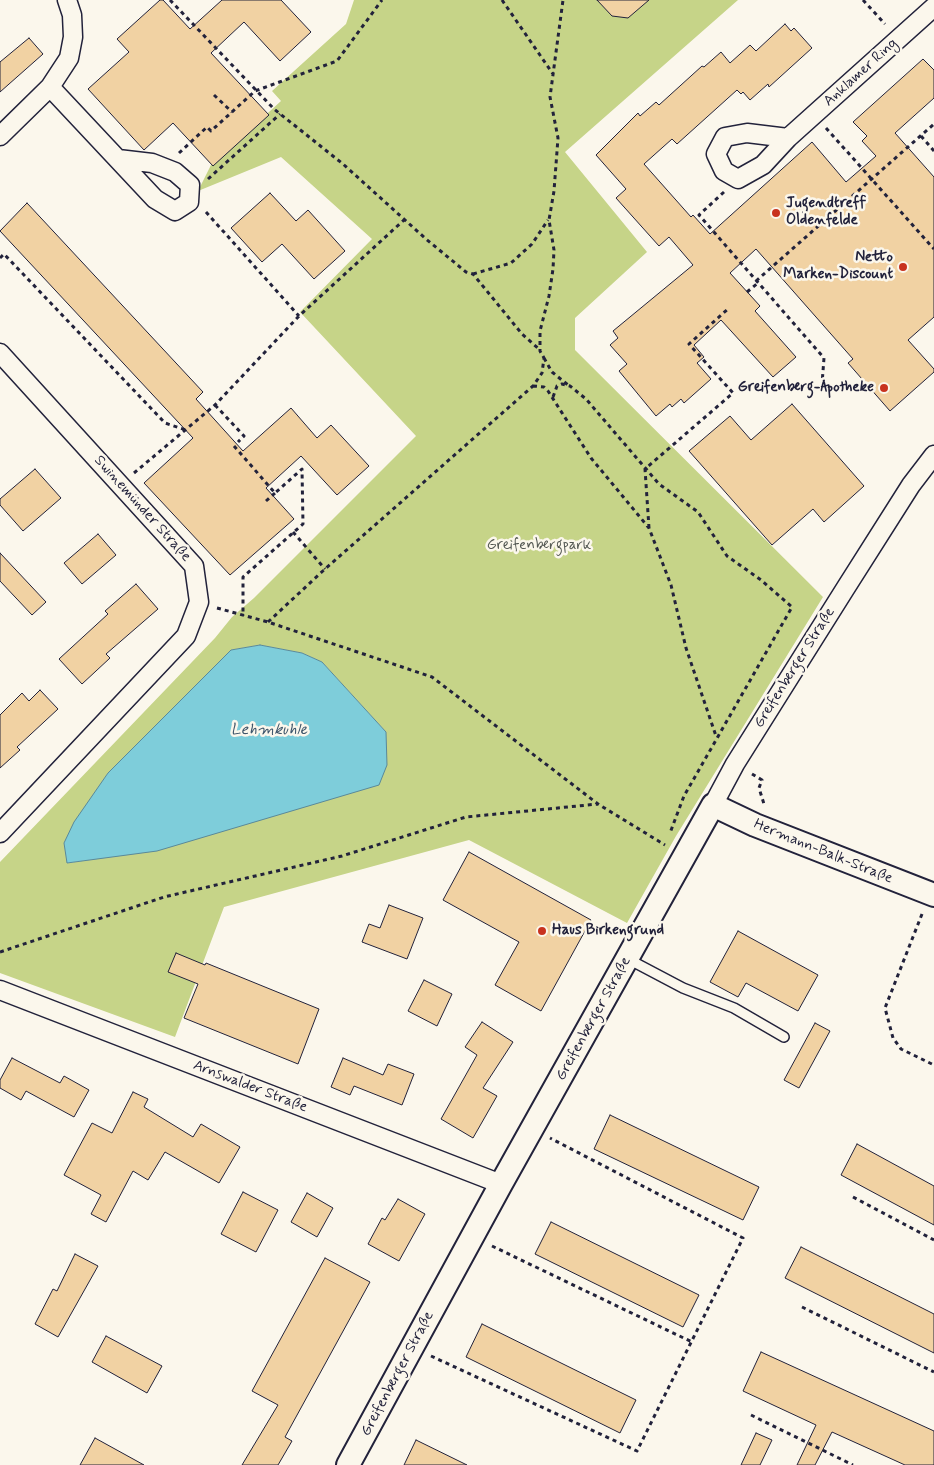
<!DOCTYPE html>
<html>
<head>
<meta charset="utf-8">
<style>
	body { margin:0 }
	canvas { display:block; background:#fbf7ec }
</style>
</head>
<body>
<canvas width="934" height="1465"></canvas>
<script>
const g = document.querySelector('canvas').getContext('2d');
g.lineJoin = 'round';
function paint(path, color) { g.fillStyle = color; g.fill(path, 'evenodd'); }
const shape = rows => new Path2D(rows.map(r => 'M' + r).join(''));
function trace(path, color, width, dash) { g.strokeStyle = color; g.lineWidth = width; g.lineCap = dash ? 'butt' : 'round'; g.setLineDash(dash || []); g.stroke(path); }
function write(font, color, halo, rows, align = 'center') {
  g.font = font + ' Mynerve,sans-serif'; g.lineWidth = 5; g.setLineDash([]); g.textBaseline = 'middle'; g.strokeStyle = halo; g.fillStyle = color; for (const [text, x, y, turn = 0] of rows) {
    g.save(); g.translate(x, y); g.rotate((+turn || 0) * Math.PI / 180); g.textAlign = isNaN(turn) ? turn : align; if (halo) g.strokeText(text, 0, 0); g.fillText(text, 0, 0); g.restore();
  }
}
paint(shape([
	[354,0,738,0,565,152,647,252,575,318,575,350,823,597,676,836,627,923,469,840,224,907,175,1037,0,973,0,862,215,638,232,617,254,598,416,436,300,312,372,239,281,157,198,191,211,165,281,101,272,91,346,24],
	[260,645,302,653,322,662,386,732,94,859,68,863,64,843,108,773,231,650]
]), '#c6d488');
const water = shape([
	[260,645,302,653,322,662,386,732,387,765,379,785,157,851,67,863,64,843,74,822,108,773,231,650,260,645]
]);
paint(water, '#7ecdda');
trace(water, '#59899a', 1);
const building = shape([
	[160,0,163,0,190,29,222,0,281,0,311,32,280,61,244,22,211,53,269,115,213,166,173,123,144,150,88,89,129,52,117,39,160,0],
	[597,0,649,0,628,18,612,16,597,0],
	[785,24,791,31,794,28,812,48,769,87,768,84,750,100,743,92,741,94,737,90,677,144,672,139,644,164,691,217,693,215,710,234,812,142,846,182,876,156,862,141,867,136,853,122,923,59,934,70,934,98,895,133,934,177,934,317,908,340,934,369,934,372,890,411,848,363,853,359,756,249,730,273,760,306,755,311,796,357,773,377,721,320,694,345,704,357,697,363,711,379,684,403,681,399,672,407,670,404,656,416,619,371,627,364,610,345,618,338,613,331,693,265,669,237,659,246,616,198,626,189,596,155,638,113,640,116,656,102,659,105,702,66,704,67,721,52,730,63,750,45,756,51,785,24],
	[29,38,43,54,0,92,0,62,29,38],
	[270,193,296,221,308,210,345,251,314,279,282,244,262,262,231,228,270,193],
	[27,203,203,392,196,399,243,451,291,408,317,438,331,425,369,466,337,495,301,456,266,488,294,519,230,575,144,483,193,438,0,231,27,203],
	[792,404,864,486,824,522,813,509,772,545,689,451,730,416,751,440,792,404],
	[35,469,61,498,23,531,0,505,0,499,35,469],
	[98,534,116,555,82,584,64,563,98,534],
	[0,553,46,602,32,615,0,581,0,553],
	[136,584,158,609,106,654,110,658,82,684,59,659,108,614,105,611,136,584],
	[40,690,58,709,17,747,20,750,0,768,0,715,22,693,29,701,40,690],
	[469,852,591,920,541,1011,495,985,519,942,443,900,469,852],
	[389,905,423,918,407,959,362,942,369,924,380,928,389,905],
	[738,931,818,975,798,1011,746,983,738,997,710,982,738,931],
	[176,953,205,965,206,963,319,1009,298,1064,184,1018,198,984,168,972,176,953],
	[424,980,452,994,437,1026,408,1011,424,980],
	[482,1022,513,1042,483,1088,497,1096,473,1138,441,1119,477,1055,465,1047,482,1022],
	[815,1023,830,1031,799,1088,784,1080,815,1023],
	[12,1058,60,1083,64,1076,89,1090,74,1117,26,1091,21,1100,0,1088,0,1080,12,1058],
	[343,1058,383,1075,388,1064,414,1074,402,1105,354,1086,350,1095,331,1087,343,1058],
	[133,1092,148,1099,144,1107,193,1137,201,1124,240,1147,219,1183,165,1152,148,1180,133,1171,106,1222,91,1214,101,1195,64,1175,92,1123,112,1133,133,1092],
	[610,1115,759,1187,743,1220,594,1149,610,1115],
	[857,1144,934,1186,934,1225,841,1175,857,1144],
	[243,1192,278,1210,256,1252,221,1234,243,1192],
	[307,1193,333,1208,317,1237,291,1222,307,1193],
	[398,1199,425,1214,399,1261,368,1244,382,1218,385,1220,398,1199],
	[551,1222,699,1295,683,1327,535,1254,551,1222],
	[801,1247,934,1314,934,1353,785,1278,801,1247],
	[75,1254,98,1266,58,1337,35,1324,53,1289,57,1291,75,1254],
	[325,1258,370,1282,285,1437,292,1441,278,1465,242,1465,278,1405,252,1391,325,1258],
	[482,1324,636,1400,620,1433,466,1357,482,1324],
	[106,1336,162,1366,147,1393,92,1362,106,1336],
	[761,1352,934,1431,934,1465,905,1465,832,1432,815,1465,797,1465,816,1425,743,1391,761,1352],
	[756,1433,772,1440,760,1465,741,1465,756,1433],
	[95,1438,144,1465,80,1465,95,1438],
	[416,1440,467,1465,404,1465,416,1440]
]);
paint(building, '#f1d2a3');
trace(building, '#22223b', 1);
const service = shape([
	[628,959,683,988,734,1008,784,1037]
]);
const minor = shape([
	[50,87,155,199,175,211,189,202,190,185,175,172,152,163,118,159],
	[0,136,50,87,69,58,73,37,72,15,67,0],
	[788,138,747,133,725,137,716,154,724,171,738,179,763,165,788,138,934,7],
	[0,353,194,566,199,602,186,636,0,833],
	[713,805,735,764,845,589,911,485,934,455],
	[0,990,501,1184]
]);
const tertiary = shape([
	[348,1465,501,1184,713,805,755,825,934,895]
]);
trace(service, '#22223b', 12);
trace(minor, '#22223b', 21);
trace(tertiary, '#22223b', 26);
trace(shape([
	[170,0,274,109,343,164,426,239,466,272,473,274,522,334,540,350],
	[502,0,553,74],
	[863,0,885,24],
	[214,95,232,112],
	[826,128,934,249],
	[921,136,934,151],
	[179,153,207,127,211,131,255,91,337,61,382,0],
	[208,179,280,114],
	[724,192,699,215,824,358,822,384],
	[206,212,299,316],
	[0,258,4,254,165,423,186,430],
	[473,274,511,263,532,244,548,220],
	[756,281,934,124],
	[747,292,758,283],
	[544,358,552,372,568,385],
	[533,386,544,387,548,391,591,458,649,528,671,585,686,648,716,736],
	[553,397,557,386,562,384,570,386,586,399,659,484,698,512,727,556,761,580,792,607,684,796,670,833],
	[215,405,244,436,238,442],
	[234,446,275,493,302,469,303,524,243,577,243,616],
	[134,473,215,405,299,316,405,219],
	[266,501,275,493],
	[649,528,645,469,733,393,689,344,729,308],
	[293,532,325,569],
	[217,608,268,622,432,677,598,804,665,845],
	[268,622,325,569,533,386,542,373,544,358,540,351,540,331,549,296,553,269,554,250,549,220,554,191,558,138,550,97,563,0],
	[752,774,762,780,759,788,764,804],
	[922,914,885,1008,893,1038,901,1049,934,1065],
	[0,952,164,897,342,856,466,817,598,804],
	[853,1197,934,1240],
	[492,1246,692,1342],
	[802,1307,934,1372],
	[431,1356,637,1451,743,1238,550,1138],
	[751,1415,853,1465]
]), '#22223b', 3, [4, 4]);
trace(service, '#fbf7ec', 9);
trace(minor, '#fbf7ec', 18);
trace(tertiary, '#fbf7ec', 22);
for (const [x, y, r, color] of [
	[776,213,5,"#c8321e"],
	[903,267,5,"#c8321e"],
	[884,388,5,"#c8321e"],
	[542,931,5,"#c8321e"]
]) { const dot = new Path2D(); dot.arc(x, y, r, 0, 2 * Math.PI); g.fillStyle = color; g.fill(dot); trace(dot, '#fbf7ec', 2); }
write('15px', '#22223b', '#fbf7ec', [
	["Anklamer Ring",861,73,-42],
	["Swinemünder Straße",142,509,48],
	["Greifenberger Straße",795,668,-58],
	["Hermann-Balk-Straße",823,852,22],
	["Greifenberger Straße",594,1019,-61],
	["Arnswalder Straße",250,1087,21],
	["Greifenberger Straße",398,1374,-62]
]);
write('bold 15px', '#22223b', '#fbf7ec', [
	["Jugendtreff",786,204],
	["Oldenfelde",786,221],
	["Netto",893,258,"right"],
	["Marken-Discount",893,275,"right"],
	["Greifenberg-Apotheke",874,388,"right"],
	["Haus Birkengrund",552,931]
], 'left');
write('15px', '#535752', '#fbf7ec', [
	["Greifenbergpark",539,546]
]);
write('italic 16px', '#3e556b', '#fbf7ec', [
	["Lehmkuhle",269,731]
]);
</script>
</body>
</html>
